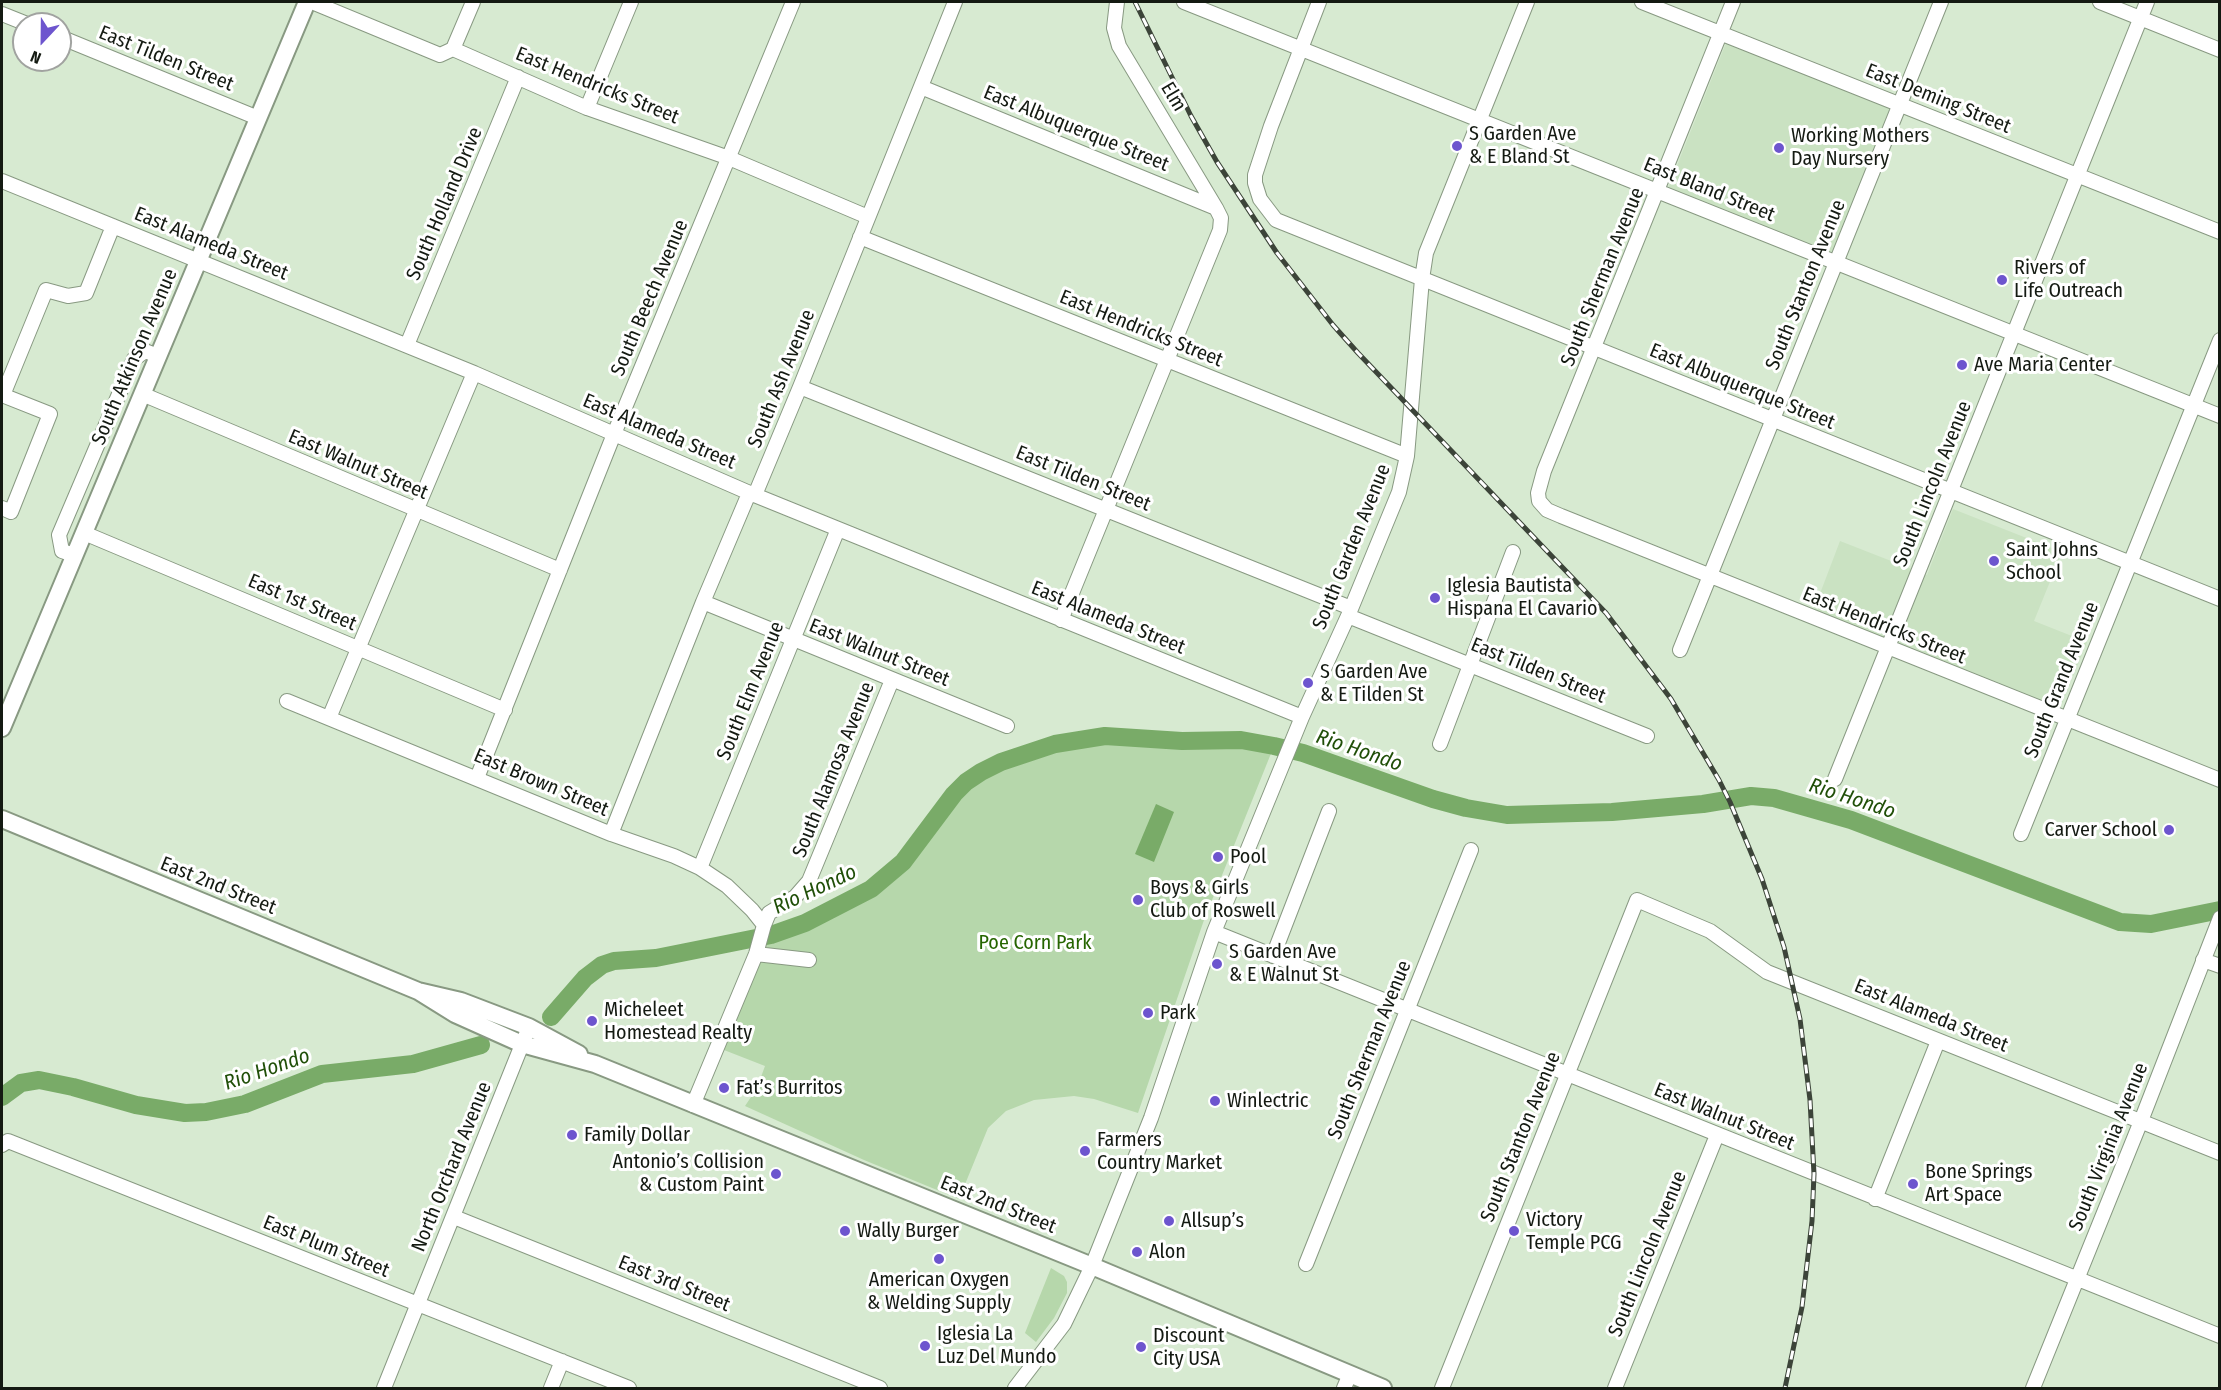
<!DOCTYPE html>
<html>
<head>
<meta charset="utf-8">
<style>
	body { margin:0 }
	#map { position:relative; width:2221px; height:1390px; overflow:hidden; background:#d7ead1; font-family:"Fira Sans Condensed",sans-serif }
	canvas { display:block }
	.frame { position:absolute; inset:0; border:3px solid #141a12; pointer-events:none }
	.north { position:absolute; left:12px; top:12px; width:60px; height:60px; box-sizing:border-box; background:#fff; border:2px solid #a1a3a0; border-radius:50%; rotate:202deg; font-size:16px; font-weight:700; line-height:24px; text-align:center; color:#141a12 }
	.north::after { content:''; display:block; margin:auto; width:21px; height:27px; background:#6d55ce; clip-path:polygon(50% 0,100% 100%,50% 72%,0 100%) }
</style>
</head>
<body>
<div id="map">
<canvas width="2221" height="1390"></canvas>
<div class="frame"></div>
<div class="north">N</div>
</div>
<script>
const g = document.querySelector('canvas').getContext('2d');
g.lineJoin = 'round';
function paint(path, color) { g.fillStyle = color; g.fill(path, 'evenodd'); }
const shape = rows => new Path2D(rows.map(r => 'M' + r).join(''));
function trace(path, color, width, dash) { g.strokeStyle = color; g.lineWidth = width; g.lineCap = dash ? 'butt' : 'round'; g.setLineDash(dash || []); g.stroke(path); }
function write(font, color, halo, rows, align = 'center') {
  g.font = font + ' "Fira Sans Condensed",sans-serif'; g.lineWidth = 6; g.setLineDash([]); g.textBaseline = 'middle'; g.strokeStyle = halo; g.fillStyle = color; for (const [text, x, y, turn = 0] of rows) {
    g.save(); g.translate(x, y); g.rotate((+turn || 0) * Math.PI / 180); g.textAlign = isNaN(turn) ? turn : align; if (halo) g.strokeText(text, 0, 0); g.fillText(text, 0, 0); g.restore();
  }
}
paint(shape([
	[1726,43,1890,109,1832,254,1668,188],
	[1953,509,2062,552,2034,621,2087,642,2060,709,1813,612,1840,541,1927,575]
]), '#cae2c2');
paint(shape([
	[1105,736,1182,741,1241,740,1274,746,1204,920,1138,1113,1094,1099,1074,1096,1034,1100,1006,1111,988,1128,959,1199,864,1160,745,1106,757,1088,765,1066,724,1050,771,935,805,923,871,889,889,875,916,847,954,794,966,782,981,772,1001,762,1055,744],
	[1051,1268,1064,1276,1067,1282,1067,1293,1054,1318,1036,1342,1025,1333]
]), '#b6d7ab');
paint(shape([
	[1156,804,1174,812,1154,862,1135,854]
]), '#79ab68');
trace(shape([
	[551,1017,585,978,602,965,614,961,656,958,771,935,805,923,871,889,903,862,954,794,966,782,981,772,1001,762,1055,744,1105,736,1182,741,1241,740,1274,746,1303,753,1433,799,1466,808,1507,815,1612,812,1703,804,1751,796,1774,798,1851,820,2120,922,2151,924,2220,910],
	[2,1097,21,1083,39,1080,73,1087,136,1105,185,1113,206,1112,245,1104,322,1074,413,1064,481,1045]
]), '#79ab68', 18);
const minor = shape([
	[312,2,440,55,453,49,587,108,729,158,868,217],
	[1184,2,2220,416],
	[1319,2,1271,126,1255,175,1255,183,1260,199,1276,220,2220,599],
	[1642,2,2220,232],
	[1733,2,1544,471,1538,493,1539,501,1547,510,1561,516,2220,780],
	[2100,2,2220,50],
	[2,14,27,24],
	[60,37,258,118],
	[453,49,473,2],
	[921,87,1216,208],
	[587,108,631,2],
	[2,181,474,373,752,494,1302,717],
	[860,237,1407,456],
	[407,345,518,77],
	[800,387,1351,608],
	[142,394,560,570],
	[2,395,50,414,11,512,2,508],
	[3,395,46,290,68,296,86,293,113,226],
	[84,533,505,710],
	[74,555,62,551,59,535,134,359,145,351,158,356],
	[703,602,1007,726],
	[1348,616,1647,736],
	[1061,620,1220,230,1221,218,1216,208,1119,46,1114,28,1117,2],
	[1680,650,1941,2],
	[287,701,611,834,674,856,700,868,727,886,752,910,764,925],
	[329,718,474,373],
	[1440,744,1513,552],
	[477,778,614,434,793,2],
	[1835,779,2147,2],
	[611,834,703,602,747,498,757,490,800,387,955,2],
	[2021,834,2220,340],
	[700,868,838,529],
	[1214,932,2220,1336],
	[756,954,809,960],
	[1273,956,1329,811],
	[2203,960,2220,966],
	[693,1105,756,954,764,925,769,913,795,897,809,881,892,680],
	[2,1145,8,1141,629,1388],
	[1875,1199,1938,1041],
	[454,1217,880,1388],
	[1306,1264,1471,850],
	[384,1388,529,1027],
	[551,1388,562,1361],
	[1015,1388,1064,1324,1092,1266,1151,1118,1214,932,1302,717,1348,616,1399,492,1407,456,1422,279,1426,253,1527,2],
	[1344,1388,1350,1374],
	[1442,1388,1637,900,1710,931,1767,972,2220,1153],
	[1615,1388,1717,1135],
	[2033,1388,2141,1121,2220,918]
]);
const major = shape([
	[2,728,307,2],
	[2,819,418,991,461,1001,529,1027,579,1054],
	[418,991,455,1014,522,1044,595,1064,1092,1266,1383,1388]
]);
trace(minor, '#889982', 16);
trace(major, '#889982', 20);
trace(minor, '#fff', 14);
trace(major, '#fff', 16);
const rail = shape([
	[1135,2,1191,116,1217,162,1277,253,1333,325,1358,353,1606,613,1671,699,1719,780,1730,802,1762,879,1784,947,1800,1019,1810,1100,1814,1174,1812,1221,1802,1307,1785,1388]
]);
trace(rail, '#3c4439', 5);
trace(rail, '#fff', 3, [9]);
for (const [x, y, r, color] of [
	[1457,146,6,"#6d55ce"],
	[1779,148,6,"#6d55ce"],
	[2002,280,6,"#6d55ce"],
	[1962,365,6,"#6d55ce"],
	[1994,561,6,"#6d55ce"],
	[1435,598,6,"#6d55ce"],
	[1308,683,6,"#6d55ce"],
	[2169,830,6,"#6d55ce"],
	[1218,857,6,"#6d55ce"],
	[1138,900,6,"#6d55ce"],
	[1217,964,6,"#6d55ce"],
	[1148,1013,6,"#6d55ce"],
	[592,1021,6,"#6d55ce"],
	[724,1088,6,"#6d55ce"],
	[1215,1101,6,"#6d55ce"],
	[572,1135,6,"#6d55ce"],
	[1085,1151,6,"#6d55ce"],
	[776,1174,6,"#6d55ce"],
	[1913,1184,6,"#6d55ce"],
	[1169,1221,6,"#6d55ce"],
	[845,1231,6,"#6d55ce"],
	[1514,1231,6,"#6d55ce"],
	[1137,1252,6,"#6d55ce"],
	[939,1259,6,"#6d55ce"],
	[925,1346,6,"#6d55ce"],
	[1141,1347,6,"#6d55ce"]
]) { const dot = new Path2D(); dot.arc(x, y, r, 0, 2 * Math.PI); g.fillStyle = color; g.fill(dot); trace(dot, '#fff', 2); }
write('20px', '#141a12', '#fff', [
	["East Tilden Street",166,59,22],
	["East Hendricks Street",597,86,22],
	["Elm",1173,97,59],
	["East Deming Street",1938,99,22],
	["East Albuquerque Street",1076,129,22],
	["East Bland Street",1709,190,22],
	["South Holland Drive",445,204,-67],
	["East Alameda Street",211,244,22],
	["South Sherman Avenue",1603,277,-68],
	["South Stanton Avenue",1806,285,-68],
	["South Beech Avenue",650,298,-67],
	["East Hendricks Street",1141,329,22],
	["South Atkinson Avenue",135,357,-67],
	["South Ash Avenue",782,379,-68],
	["East Albuquerque Street",1742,387,22],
	["East Alameda Street",659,432,23],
	["East Walnut Street",358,465,23],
	["East Tilden Street",1083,479,22],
	["South Lincoln Avenue",1933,484,-68],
	["South Garden Avenue",1352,547,-68],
	["East 1st Street",302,603,23],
	["East Alameda Street",1108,618,22],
	["East Hendricks Street",1884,626,22],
	["East Walnut Street",879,653,22],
	["East Tilden Street",1538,671,22],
	["South Grand Avenue",2062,680,-68],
	["South Elm Avenue",751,691,-68],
	["South Alamosa Avenue",834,770,-68],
	["East Brown Street",541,783,23],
	["East 2nd Street",218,886,22],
	["East Alameda Street",1931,1016,22],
	["South Sherman Avenue",1370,1050,-68],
	["East Walnut Street",1724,1117,22],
	["South Stanton Avenue",1521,1137,-68],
	["South Virginia Avenue",2109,1147,-68],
	["North Orchard Avenue",452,1167,-68],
	["East 2nd Street",998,1205,22],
	["East Plum Street",326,1247,22],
	["South Lincoln Avenue",1648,1254,-68],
	["East 3rd Street",674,1284,22]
]);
write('20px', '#141a12', '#fff', [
	["S Garden Ave",1469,134],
	["& E Bland St",1469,157],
	["Working Mothers",1791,136],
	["Day Nursery",1791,159],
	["Rivers of",2014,268],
	["Life Outreach",2014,291],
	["Ave Maria Center",1974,365],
	["Saint Johns",2006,550],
	["School",2006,573],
	["Iglesia Bautista",1447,586],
	["Hispana El Cavario",1447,609],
	["S Garden Ave",1320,672],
	["& E Tilden St",1320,695],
	["Carver School",2157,830,"right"],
	["Pool",1230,857],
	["Boys & Girls",1150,888],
	["Club of Roswell",1150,911],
	["S Garden Ave",1229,952],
	["& E Walnut St",1229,975],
	["Micheleet",604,1010],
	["Homestead Realty",604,1033],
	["Park",1160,1013],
	["Fat’s Burritos",736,1088],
	["Winlectric",1227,1101],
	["Family Dollar",584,1135],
	["Farmers",1097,1140],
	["Country Market",1097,1163],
	["Antonio’s Collision",764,1162,"right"],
	["& Custom Paint",764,1185,"right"],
	["Bone Springs",1925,1172],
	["Art Space",1925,1195],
	["Victory",1526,1220],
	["Temple PCG",1526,1243],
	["Allsup’s",1181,1221],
	["Wally Burger",857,1231],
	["Alon",1149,1252],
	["American Oxygen",939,1280,"center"],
	["& Welding Supply",939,1303,"center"],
	["Iglesia La",937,1334],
	["Luz Del Mundo",937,1357],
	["Discount",1153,1336],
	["City USA",1153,1359]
], 'left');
write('20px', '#266500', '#fff', [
	["Poe Corn Park",1035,943]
]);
write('italic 21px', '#204f08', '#fff', [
	["Rio Hondo",1359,751,19],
	["Rio Hondo",1852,799,18],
	["Rio Hondo",815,890,-25],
	["Rio Hondo",267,1070,-19]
]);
</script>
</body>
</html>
